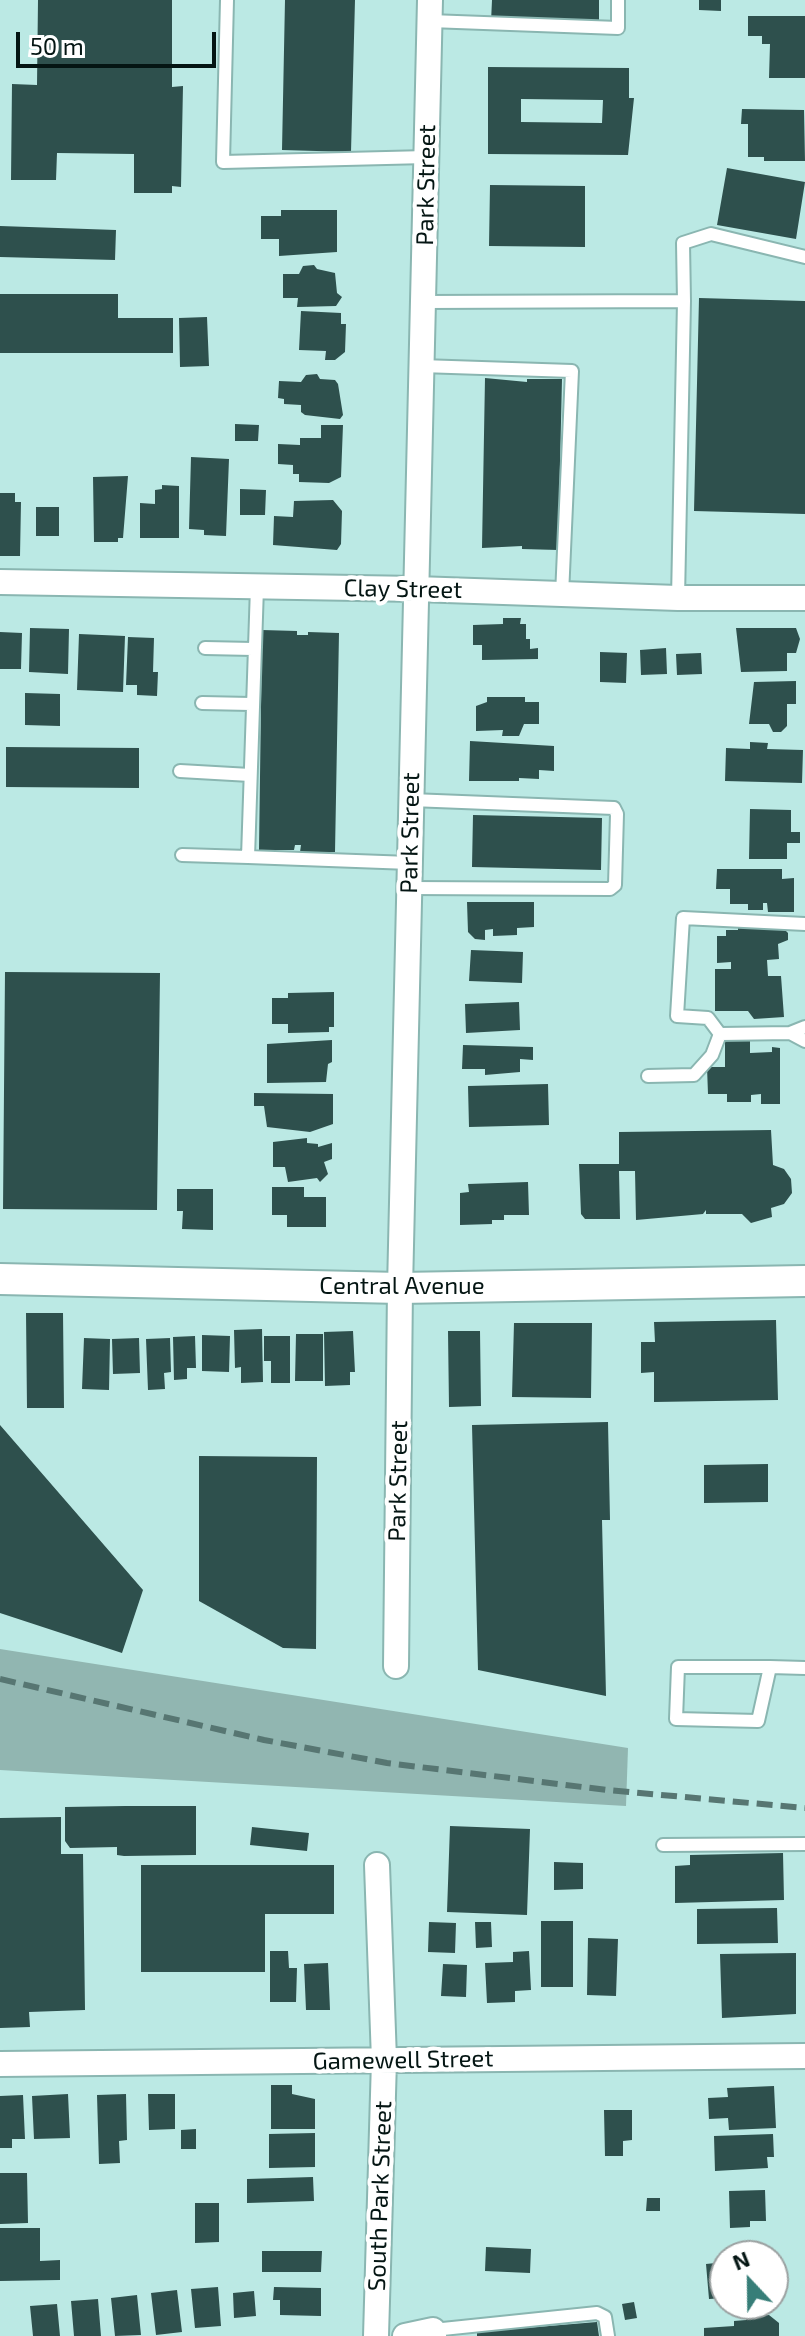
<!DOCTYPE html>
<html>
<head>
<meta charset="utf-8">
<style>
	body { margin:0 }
	#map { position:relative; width:805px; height:2336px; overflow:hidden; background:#bbe9e4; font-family:"Exo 2",sans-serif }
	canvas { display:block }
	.north { position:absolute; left:709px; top:2240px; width:80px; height:80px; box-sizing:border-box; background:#fff; border:2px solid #9ba1a1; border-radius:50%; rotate:338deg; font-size:22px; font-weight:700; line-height:32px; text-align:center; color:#041513 }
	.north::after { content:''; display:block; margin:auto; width:28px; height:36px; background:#377e78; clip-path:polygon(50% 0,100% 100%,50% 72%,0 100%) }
	.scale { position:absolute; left:16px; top:32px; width:200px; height:36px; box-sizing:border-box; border:4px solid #041513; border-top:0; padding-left:10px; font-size:24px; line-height:28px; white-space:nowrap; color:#041513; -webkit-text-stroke:6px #fff; paint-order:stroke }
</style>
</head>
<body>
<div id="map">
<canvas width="805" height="2336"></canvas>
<div class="north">N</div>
<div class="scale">50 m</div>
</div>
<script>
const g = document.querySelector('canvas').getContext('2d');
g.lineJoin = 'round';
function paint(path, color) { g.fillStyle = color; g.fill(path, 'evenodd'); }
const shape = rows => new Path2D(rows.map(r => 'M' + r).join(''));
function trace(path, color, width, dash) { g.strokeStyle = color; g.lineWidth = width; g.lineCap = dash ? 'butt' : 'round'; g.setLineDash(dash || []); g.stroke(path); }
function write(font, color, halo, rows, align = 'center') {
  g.font = font + ' "Exo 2",sans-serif'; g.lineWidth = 8; g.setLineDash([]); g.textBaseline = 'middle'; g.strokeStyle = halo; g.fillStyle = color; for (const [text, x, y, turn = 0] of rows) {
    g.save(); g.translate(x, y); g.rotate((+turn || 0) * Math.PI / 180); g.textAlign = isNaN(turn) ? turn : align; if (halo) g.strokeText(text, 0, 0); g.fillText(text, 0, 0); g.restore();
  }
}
paint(shape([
	[0,1649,628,1748,626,1806,0,1770]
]), '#91b6b1');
paint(shape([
	[38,0,172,0,172,87,183,86,181,187,172,186,172,193,134,193,134,154,57,153,56,180,11,180,12,84,37,85],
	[285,0,355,0,351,152,282,150],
	[492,0,599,0,599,24,491,22],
	[699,0,721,0,721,11,699,10],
	[748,16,805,16,805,78,769,78,770,44,762,44,762,36,748,36],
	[488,67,629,68,629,98,634,98,628,155,488,154],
	[521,99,603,100,602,123,521,122],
	[742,109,804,110,805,161,764,161,764,157,748,157,748,124,741,124],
	[727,168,805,182,796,239,717,225],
	[490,185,585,186,585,247,489,246],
	[281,210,337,210,337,252,279,256,279,239,261,239,261,216,281,216],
	[0,226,116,230,115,260,0,257],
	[314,265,317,269,335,273,337,293,342,297,336,306,297,307,298,298,283,298,283,274,299,274,303,266],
	[0,294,118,294,118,318,173,318,173,353,0,353],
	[699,298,805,301,805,514,694,511],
	[301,311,341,313,341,324,346,324,345,352,335,360,325,360,326,351,299,350],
	[207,317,209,366,180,367,179,318],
	[317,374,320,379,335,380,338,384,343,415,340,419,305,415,301,412,301,405,284,404,284,399,278,398,279,381,301,382,306,375],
	[485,378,527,382,527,379,562,379,558,550,522,549,522,546,482,548],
	[235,424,259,425,258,441,235,441],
	[321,425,343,425,341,477,329,483,299,482,299,474,293,474,293,465,278,464,278,444,300,445,300,438,321,438],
	[191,457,229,459,226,536,204,535,204,530,189,529],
	[128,476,123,538,118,538,118,542,94,542,93,477],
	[162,485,179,486,179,538,140,538,140,503,155,504,155,490,162,489],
	[240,489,266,490,265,515,240,515],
	[0,493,15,493,15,502,21,502,20,556,0,556],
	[333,500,342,511,341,544,337,550,273,545,274,516,293,517,294,501],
	[36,507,59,507,59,536,36,536],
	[503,618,521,618,520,624,526,624,526,639,530,639,530,649,538,648,538,659,482,660,482,645,473,645,473,625,503,624],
	[30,628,69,629,68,674,29,672],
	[736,628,796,628,800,639,796,653,787,653,787,671,741,672],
	[262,630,297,631,297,635,308,635,308,632,339,633,335,852,300,852,301,845,295,845,294,850,259,850],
	[0,632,22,633,21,669,0,669],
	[79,634,125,636,123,692,77,690],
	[128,637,154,638,153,672,158,672,157,696,137,695,137,685,126,685],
	[666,648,667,674,641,675,640,650],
	[600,652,627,653,626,683,600,682],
	[701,653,702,674,677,675,676,654],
	[796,681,796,704,787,704,787,726,781,732,773,732,769,724,749,724,754,682],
	[25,693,60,694,60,726,25,725],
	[487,697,525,697,525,702,539,702,539,724,524,724,519,736,502,736,503,730,476,731,476,706,487,702],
	[470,741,554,746,554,771,539,770,539,779,519,778,519,781,469,781],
	[750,742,768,743,767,749,803,750,802,783,725,781,726,748,750,749],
	[6,747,139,748,139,788,6,787],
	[750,809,791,810,791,832,800,832,800,843,787,843,787,859,749,859],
	[473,815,602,818,601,870,472,867],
	[717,869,782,869,782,879,794,878,794,912,768,912,767,903,763,903,763,910,748,910,748,904,730,904,730,889,716,889],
	[467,902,534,902,534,927,517,928,517,935,493,936,493,929,485,930,485,940,475,939,468,932],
	[738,924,767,924,766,929,784,929,788,933,788,940,778,944,779,959,767,960,768,976,781,976,784,1017,754,1019,748,1011,715,1011,715,969,731,969,731,962,717,963,717,936,726,936,726,930,738,930],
	[471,950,523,952,522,983,469,981],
	[5,972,160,973,157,1210,3,1209],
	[334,992,334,1027,329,1027,329,1032,288,1033,288,1024,272,1024,272,998,288,998,288,993],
	[519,1002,520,1030,466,1033,465,1004],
	[750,1038,750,1053,772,1052,772,1047,780,1048,780,1104,761,1104,761,1094,751,1095,751,1102,727,1102,727,1094,708,1094,707,1067,725,1067,725,1039],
	[332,1040,332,1062,328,1064,326,1082,267,1083,267,1044],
	[463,1045,533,1047,533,1060,520,1059,520,1072,485,1075,485,1069,462,1069],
	[548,1084,549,1125,469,1127,468,1086],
	[254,1093,333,1094,333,1124,310,1132,267,1127,264,1106,254,1106],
	[771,1130,773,1165,784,1169,791,1179,792,1193,784,1204,771,1208,772,1217,751,1223,742,1214,706,1214,706,1210,703,1214,636,1220,635,1171,619,1171,620,1219,585,1219,581,1214,579,1164,619,1164,619,1132],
	[307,1138,307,1143,318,1144,318,1147,332,1143,332,1159,324,1162,328,1174,320,1182,317,1178,288,1182,285,1167,273,1167,273,1142],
	[528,1182,529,1215,504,1215,504,1220,492,1220,492,1224,460,1225,460,1193,469,1192,468,1184],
	[272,1187,304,1187,304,1197,326,1197,326,1227,287,1227,287,1215,272,1215],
	[177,1189,213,1189,213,1230,182,1229,183,1211,177,1211],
	[26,1313,63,1313,64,1408,27,1408],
	[776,1320,778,1400,654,1402,654,1372,641,1373,641,1342,655,1342,654,1322],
	[514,1323,592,1323,591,1398,512,1397],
	[262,1329,263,1382,241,1383,241,1367,235,1368,234,1330],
	[353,1331,355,1372,350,1372,350,1385,325,1386,324,1332],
	[448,1331,480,1331,481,1406,449,1407],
	[296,1334,323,1334,323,1381,295,1381],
	[202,1335,230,1336,229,1372,202,1371],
	[195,1336,196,1368,187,1368,187,1379,174,1380,173,1337],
	[264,1336,290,1336,290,1383,271,1383,271,1361,264,1361],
	[84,1338,110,1339,109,1390,82,1389],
	[139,1338,140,1373,113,1374,112,1339],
	[170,1338,171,1372,164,1373,165,1389,148,1390,146,1339],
	[608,1422,610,1520,602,1520,606,1696,478,1670,472,1425],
	[0,1425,143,1590,122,1653,0,1613],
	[199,1456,317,1457,316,1649,283,1648,199,1601],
	[768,1464,768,1502,704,1503,704,1465],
	[125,1806,196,1806,196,1855,124,1856,117,1855,117,1847,70,1848,65,1841,65,1807],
	[61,1817,61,1854,83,1854,85,2010,29,2012,30,2027,0,2028,0,1818],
	[450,1826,530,1829,527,1915,447,1912],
	[252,1827,309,1833,307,1851,250,1845],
	[783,1853,784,1900,675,1903,675,1866,690,1865,690,1855],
	[554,1862,583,1863,583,1889,554,1890],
	[141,1865,334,1865,334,1914,265,1914,265,1972,141,1972],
	[777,1908,778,1943,697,1944,697,1909],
	[541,1921,573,1921,573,1987,541,1987],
	[429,1922,456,1923,455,1953,428,1952],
	[475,1922,491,1922,492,1947,476,1948],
	[588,1938,618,1939,616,1996,587,1995],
	[270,1951,288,1951,289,1968,297,1968,296,2002,270,2002],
	[529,1951,531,1990,515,1991,515,2002,487,2003,485,1963,513,1962,513,1952],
	[796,1953,796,2014,722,2018,720,1954],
	[328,1963,330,2010,306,2010,304,1964],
	[443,1964,467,1965,466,1997,441,1996],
	[271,2085,292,2085,292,2094,315,2099,315,2129,271,2129],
	[774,2086,776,2128,729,2130,728,2118,709,2119,708,2098,728,2097,727,2088],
	[68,2094,70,2138,34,2139,32,2096],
	[126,2094,127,2140,119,2141,120,2163,99,2164,97,2095],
	[148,2094,175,2094,175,2129,149,2130],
	[23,2095,25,2139,12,2139,12,2148,0,2148,0,2096],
	[604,2110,632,2110,632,2140,623,2141,623,2156,605,2156],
	[196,2129,196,2149,181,2149,181,2130],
	[315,2133,315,2167,269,2168,269,2134],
	[773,2134,774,2157,767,2157,768,2168,715,2171,714,2136],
	[0,2173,27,2173,28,2223,0,2224],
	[313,2177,314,2201,247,2203,247,2179],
	[765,2190,766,2221,750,2221,750,2227,730,2228,729,2191],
	[647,2198,660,2198,660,2211,646,2211],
	[195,2203,219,2203,219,2242,195,2243],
	[0,2228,40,2228,40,2261,60,2260,60,2280,0,2281],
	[486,2247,531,2249,530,2273,485,2271],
	[262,2251,322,2251,321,2272,262,2272],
	[725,2262,725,2298,709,2299,706,2264],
	[218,2287,221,2326,195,2328,191,2289],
	[274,2287,321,2288,321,2316,280,2315,280,2300,273,2300],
	[177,2290,182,2332,156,2335,151,2293],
	[254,2291,256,2316,234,2318,233,2293],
	[137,2295,141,2335,115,2336,111,2298],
	[98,2299,101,2336,74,2336,71,2301],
	[634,2302,637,2318,625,2320,622,2304],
	[57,2304,60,2336,33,2336,30,2306],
	[769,2315,779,2323,779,2336,704,2336,704,2328,734,2326,734,2321,746,2320,748,2316],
	[597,2322,599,2336,477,2336,477,2332]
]), '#2e504d');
const service = shape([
	[227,0,223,162,427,157],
	[430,21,618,28,618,0],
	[684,301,683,243,711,234,805,257],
	[423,302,684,301,678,598],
	[421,366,572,371,562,595],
	[257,587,248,857,410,863],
	[205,648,253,649],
	[202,703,251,704],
	[180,771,250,775],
	[182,855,248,857],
	[409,888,610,889,615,885,617,814,614,808,411,800],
	[805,1027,790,1033,805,1041],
	[720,1034,708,1018,677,1016,683,918,805,924],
	[648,1076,694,1075,712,1055,720,1034,790,1033],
	[770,1667,758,1721,676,1719,678,1667,770,1667,805,1668],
	[663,1845,805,1844],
	[433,2330,597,2313,605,2317,608,2336]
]);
const minor = shape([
	[0,582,416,589,678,598,805,598],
	[396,1666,400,1288,430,0],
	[0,2064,805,2056],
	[376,2336,384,2060,377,1865],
	[405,2336,433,2330,434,2336]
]);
const tertiary = shape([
	[0,1279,400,1288,805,1281]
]);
trace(service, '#8ab6b1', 16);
trace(minor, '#8ab6b1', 28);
trace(tertiary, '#8ab6b1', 34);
trace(service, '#fff', 12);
trace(minor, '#fff', 24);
trace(tertiary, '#fff', 30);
trace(shape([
	[0,1679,264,1740,387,1763,607,1790,805,1808]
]), '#577672', 6, [16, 8]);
write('24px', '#041513', '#fff', [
	["Park Street",426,185,-89],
	["Clay Street",403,589,1],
	["Park Street",410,833,-89],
	["Central Avenue",402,1286],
	["Park Street",398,1481,-89],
	["Gamewell Street",403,2060,-1],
	["South Park Street",380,2196,-88]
]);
</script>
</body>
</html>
